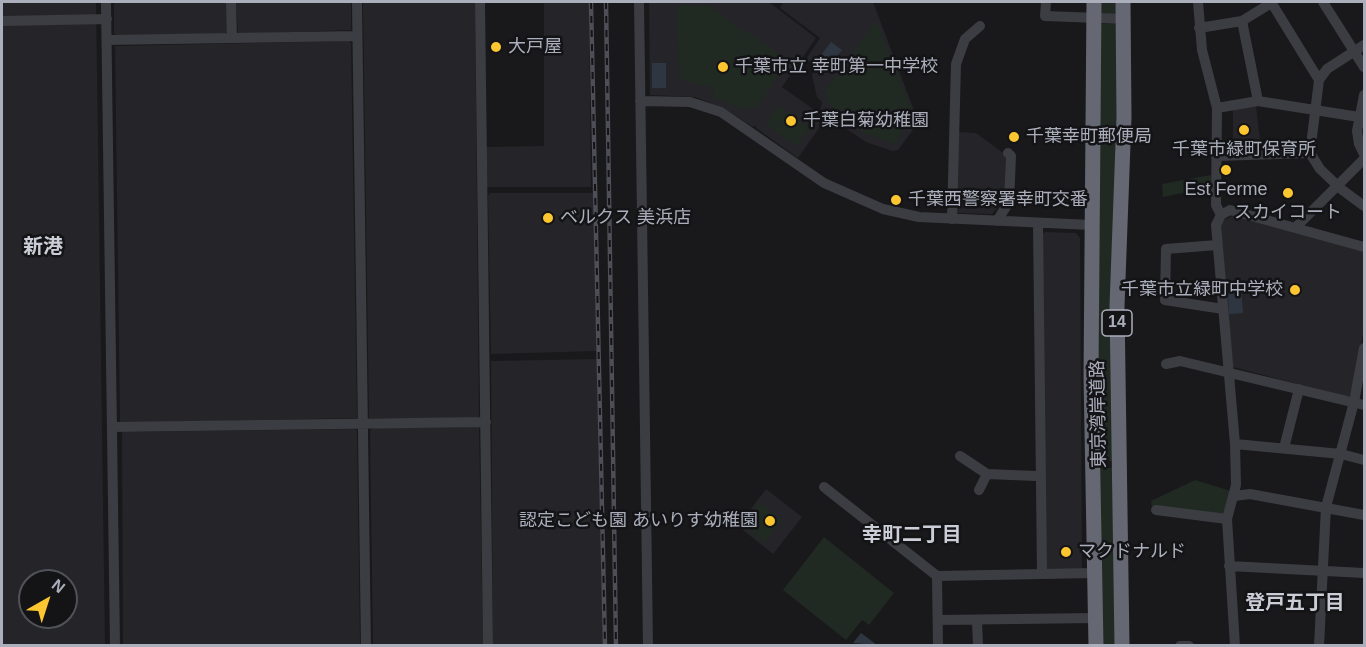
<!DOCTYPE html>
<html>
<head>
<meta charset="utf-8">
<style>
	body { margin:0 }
	#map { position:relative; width:1366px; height:647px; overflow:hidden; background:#19191b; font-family:Arial,sans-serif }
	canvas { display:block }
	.frame { position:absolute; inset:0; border:3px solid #abafbc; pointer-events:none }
	.north { position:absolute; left:18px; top:569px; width:60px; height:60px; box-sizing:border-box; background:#141417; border:2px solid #505259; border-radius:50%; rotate:39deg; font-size:16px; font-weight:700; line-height:24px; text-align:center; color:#abafbc }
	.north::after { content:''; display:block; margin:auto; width:21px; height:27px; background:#fcc631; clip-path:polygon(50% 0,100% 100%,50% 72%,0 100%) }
</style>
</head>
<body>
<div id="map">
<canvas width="1366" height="647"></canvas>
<div class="frame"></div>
<div class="north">N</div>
</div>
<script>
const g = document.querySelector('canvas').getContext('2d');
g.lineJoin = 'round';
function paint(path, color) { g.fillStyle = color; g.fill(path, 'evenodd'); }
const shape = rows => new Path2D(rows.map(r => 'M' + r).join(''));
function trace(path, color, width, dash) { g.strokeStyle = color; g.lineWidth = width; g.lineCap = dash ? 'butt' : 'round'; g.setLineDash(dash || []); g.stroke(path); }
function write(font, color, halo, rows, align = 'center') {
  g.font = font + ' Arial,"Noto Sans JP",sans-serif'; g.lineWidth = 5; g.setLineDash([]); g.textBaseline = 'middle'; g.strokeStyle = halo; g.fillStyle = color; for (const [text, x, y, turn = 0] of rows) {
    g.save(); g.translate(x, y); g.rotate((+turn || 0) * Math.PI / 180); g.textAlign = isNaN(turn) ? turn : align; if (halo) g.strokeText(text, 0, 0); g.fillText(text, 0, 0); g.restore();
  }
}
paint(shape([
	[2,2,96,2,105,645,2,645],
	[30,581,66,581,66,617,30,617],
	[114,2,227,2,227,32,226,34,116,35,114,33],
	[236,2,351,2,351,30,238,34],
	[363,2,475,2,479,418,369,418],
	[544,2,589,2,591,187,486,187,485,147,544,146],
	[649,2,769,2,816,38,782,87,826,118,798,158,756,128,755,125,753,127,724,108,695,97,650,95],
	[783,2,873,2,915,113,913,130,898,150,892,151,866,142,820,111,822,102,817,97,812,76,815,66,806,59,820,38,780,8],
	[349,41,351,43,357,418,122,423,120,421,115,46],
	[1256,106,1261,149,1233,153,1233,109],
	[958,132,976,133,1006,155,1005,200,992,214,957,213],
	[490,193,594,193,597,351,491,354,488,196],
	[1235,215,1364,252,1364,328,1351,395,1347,397,1233,367,1220,227,1224,220],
	[1045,232,1076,233,1080,238,1082,570,1046,570,1042,235],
	[597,359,603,645,493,645,491,361],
	[479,427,483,645,373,645,370,431,372,428],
	[354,429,357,430,360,645,123,645,122,432],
	[766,489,802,517,773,554,738,526]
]), '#252529');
paint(shape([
	[1100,2,1118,2,1118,16,1100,15],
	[677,5,710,6,743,32,747,31,787,61,758,106,745,110,712,96,714,88,679,79],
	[874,24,877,24,911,108,907,124,895,144,865,133,841,117,828,103,825,91],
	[1100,24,1118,24,1114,461,1098,461],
	[778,106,809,128,797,146,766,124],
	[1211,175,1211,193,1197,190,1163,197,1162,184],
	[1099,468,1113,468,1116,645,1102,645],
	[1195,480,1231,491,1225,515,1152,507,1151,501],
	[759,502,781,520,764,543,741,525],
	[824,537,894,593,869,625,862,620,846,640,783,590]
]), '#202a22');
paint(shape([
	[831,42,842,50,826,70,816,62],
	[652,63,666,63,666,88,652,88],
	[1241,289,1243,313,1229,314,1228,290],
	[861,633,877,645,853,643]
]), '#2e3741');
trace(shape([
	[106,2,115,646],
	[231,2,232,38],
	[357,2,366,646],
	[480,2,488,646],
	[639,2,648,646],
	[1046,2,1045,16,1124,19],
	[1198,2,1202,50,1217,108,1216,205,1221,215],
	[1271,2,1319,80],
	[1323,2,1364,67],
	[2,21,107,19],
	[1242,21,1258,101],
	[1199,28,1242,21,1273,2],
	[107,40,357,36],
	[1364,45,1327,69,1319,80,1310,153,1320,169,1341,189,1364,206],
	[1364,95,1357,131,1359,144,1364,154],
	[640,101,690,102,721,112,824,183,883,209,919,217,1091,225],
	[1217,108,1258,101,1359,117],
	[1216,156,1310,153],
	[952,219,956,64,965,39,980,26],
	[997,221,1009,202,1011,156,1008,153],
	[1038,223,1042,574],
	[1295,228,1364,159],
	[1217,245,1166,249,1165,300,1223,309],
	[1166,364,1180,361,1364,405],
	[112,427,486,422],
	[1235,444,1341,454,1364,460],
	[1284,448,1299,389],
	[960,456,987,474,1036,476],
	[824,487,937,576,1095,573],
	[979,490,987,474],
	[1234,496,1250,494,1364,515],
	[1156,510,1227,519],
	[1229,566,1364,573],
	[937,576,938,646],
	[938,620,1095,618],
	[977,621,978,646],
	[1180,646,1189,646],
	[1235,646,1227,519,1236,485,1235,444,1216,225,1221,215,1230,210,1364,247],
	[1319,646,1326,507,1354,402,1364,348]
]), '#3c3c43', 10);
trace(shape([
	[1094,2,1091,376,1096,646],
	[1122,646,1117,306,1124,117,1123,2]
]), '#656872', 15);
const rail = shape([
	[591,2,605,646],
	[606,2,616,646]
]);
trace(rail, '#4d4e56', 4.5);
trace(rail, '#141417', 2, [7]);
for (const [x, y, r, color] of [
	[496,47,6,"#fcc631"],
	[723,67,6,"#fcc631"],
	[791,121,6,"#fcc631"],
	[1244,130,6,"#fcc631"],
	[1014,137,6,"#fcc631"],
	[1226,170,6,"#fcc631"],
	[1288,193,6,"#fcc631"],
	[896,200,6,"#fcc631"],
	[548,218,6,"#fcc631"],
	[1295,290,6,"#fcc631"],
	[770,521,6,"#fcc631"],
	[1066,552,6,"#fcc631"]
]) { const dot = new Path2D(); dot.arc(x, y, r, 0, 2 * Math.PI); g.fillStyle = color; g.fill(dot); trace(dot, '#141417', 2); }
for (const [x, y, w] of [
	[1117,323,30]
]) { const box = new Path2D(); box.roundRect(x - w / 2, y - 13, w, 26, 4.5); g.fillStyle = '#141417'; g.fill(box); trace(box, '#abafbc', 1.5); }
write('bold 16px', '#abafbc', null, [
	["14",1117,323]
]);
write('18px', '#abafbc', '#141417', [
	["大戸屋",508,47],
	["千葉市立 幸町第一中学校",735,67],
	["千葉白菊幼稚園",803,121],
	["千葉幸町郵便局",1026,137],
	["千葉市緑町保育所",1244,150,"center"],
	["Est Ferme",1226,190,"center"],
	["千葉西警察署幸町交番",908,200],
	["スカイコート",1288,213,"center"],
	["ベルクス 美浜店",560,218],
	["千葉市立緑町中学校",1283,290,"right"],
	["認定こども園 あいりす幼稚園",758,521,"right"],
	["マクドナルド",1078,552]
], 'left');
write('18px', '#abafbc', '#141417', [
	["東京湾岸道路",1099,414,-91]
]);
write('bold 20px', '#ccced7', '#141417', [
	["新港",43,247],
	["幸町二丁目",912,535],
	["登戸五丁目",1295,603]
]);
</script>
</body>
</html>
